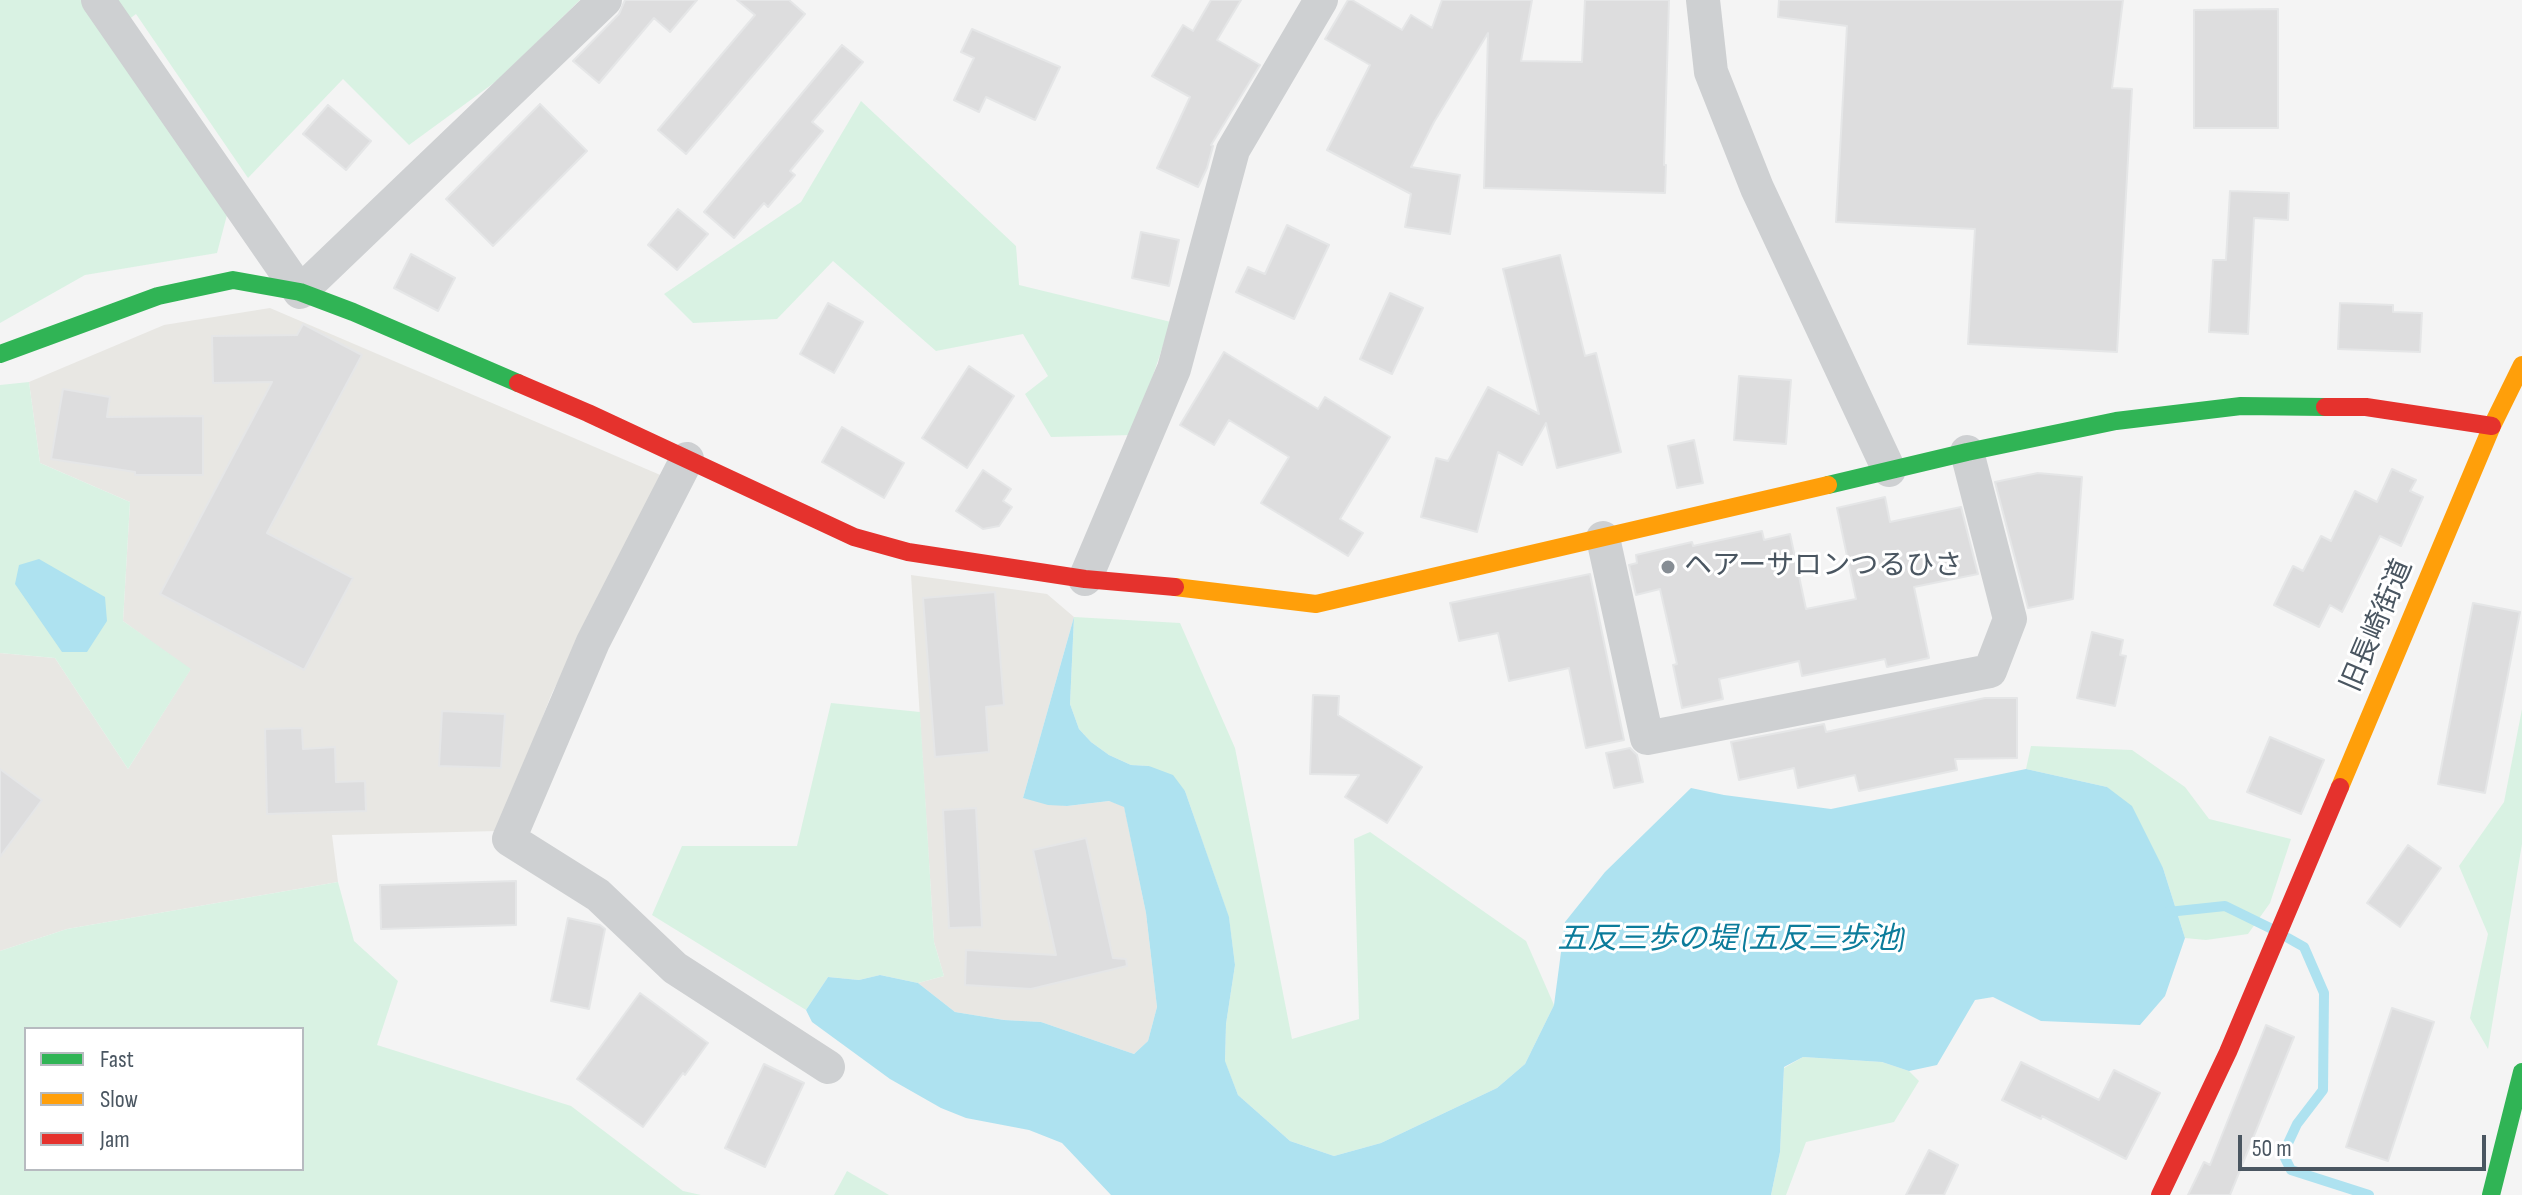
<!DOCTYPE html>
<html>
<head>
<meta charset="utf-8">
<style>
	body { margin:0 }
	#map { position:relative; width:2522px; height:1195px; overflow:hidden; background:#f4f4f4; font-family:"Sofia Sans Condensed",sans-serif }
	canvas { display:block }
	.legend { position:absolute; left:24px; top:1027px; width:280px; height:144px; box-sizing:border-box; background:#fff; border:2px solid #b7bbc0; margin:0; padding:10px 14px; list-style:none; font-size:24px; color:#4a5661 }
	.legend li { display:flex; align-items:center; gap:16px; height:40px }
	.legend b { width:40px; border:2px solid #b7bbc0 }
	.scale { position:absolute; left:2238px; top:1135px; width:248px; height:36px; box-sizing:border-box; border:4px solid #4a5661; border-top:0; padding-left:10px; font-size:24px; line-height:28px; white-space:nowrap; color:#4a5661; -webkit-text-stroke:6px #fff; paint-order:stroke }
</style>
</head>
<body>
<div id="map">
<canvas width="2522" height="1195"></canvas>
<ul class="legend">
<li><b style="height:10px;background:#30b455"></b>Fast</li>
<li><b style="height:10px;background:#ff9f0a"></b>Slow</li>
<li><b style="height:10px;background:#e5322d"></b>Jam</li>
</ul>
<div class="scale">50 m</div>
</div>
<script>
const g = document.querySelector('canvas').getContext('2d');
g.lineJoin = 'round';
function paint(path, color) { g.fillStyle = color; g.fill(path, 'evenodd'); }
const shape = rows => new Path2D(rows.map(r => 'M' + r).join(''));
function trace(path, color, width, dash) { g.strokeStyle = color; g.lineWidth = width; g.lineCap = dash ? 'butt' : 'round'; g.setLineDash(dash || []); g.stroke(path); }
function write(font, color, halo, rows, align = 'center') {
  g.font = font + ' "Sofia Sans Condensed","Noto Sans JP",sans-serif'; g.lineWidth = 6; g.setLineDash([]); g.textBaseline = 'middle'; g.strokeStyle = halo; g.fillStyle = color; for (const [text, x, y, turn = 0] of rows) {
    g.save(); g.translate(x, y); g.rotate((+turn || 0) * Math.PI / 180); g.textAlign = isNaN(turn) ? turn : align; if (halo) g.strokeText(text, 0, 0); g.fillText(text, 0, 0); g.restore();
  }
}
paint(shape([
	[270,308,665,477,552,693,498,831,332,835,338,882,67,929,0,951,0,653,55,658,128,769,190,670,123,621,130,502,40,463,29,382,164,325],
	[911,575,1047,594,1074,617,1023,798,1067,806,1109,801,1124,806,1146,913,1157,1007,1148,1041,1134,1054,1041,1022,1004,1020,955,1012,918,983,944,976,934,942]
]), '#e8e7e3');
paint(shape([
	[0,0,580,0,498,80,409,145,343,79,248,178,136,14,107,36,227,215,217,253,85,275,0,323],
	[861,101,1016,246,1019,285,1171,322,1133,435,1051,437,1025,394,1048,376,1023,334,936,351,833,261,777,319,693,323,664,294,801,202],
	[29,382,40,463,130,502,123,621,191,669,128,769,55,658,0,653,0,385],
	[1074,617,1180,623,1235,748,1292,1039,1359,1019,1354,839,1370,832,1526,941,1554,1005,1525,1064,1497,1088,1381,1143,1334,1156,1290,1141,1238,1095,1225,1062,1226,1024,1235,965,1229,918,1185,791,1149,766,1131,765,1109,755,1091,742,1079,729,1070,704],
	[831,703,920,712,934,942,944,976,918,983,880,975,859,980,828,977,806,1010,652,915,682,846,797,846],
	[2522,709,2522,844,2488,1049,2470,1018,2488,934,2459,866,2504,802],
	[2031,746,2132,750,2185,787,2209,819,2291,839,2270,903,2248,934,2206,940,2185,938,2163,868,2107,787,2026,769],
	[338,882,354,941,398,981,377,1045,571,1106,683,1191,701,1195,0,1195,0,951,67,929],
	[26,1029,302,1029,302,1169,26,1169],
	[1803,1057,1882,1062,1909,1071,1919,1081,1894,1122,1806,1142,1786,1195,1771,1195,1780,1152,1784,1068],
	[847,1171,889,1195,834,1195]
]), '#d9f2e3');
paint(shape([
	[39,559,105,597,107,621,87,652,62,652,15,584,19,565],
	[1074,617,1070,704,1079,729,1091,742,1109,755,1131,765,1149,766,1173,775,1185,791,1229,917,1235,965,1226,1024,1225,1061,1238,1095,1290,1141,1334,1156,1381,1143,1497,1088,1525,1064,1554,1005,1565,922,1605,872,1691,788,1724,795,1831,809,2026,769,2107,787,2132,806,2163,868,2185,938,2165,996,2140,1025,2041,1021,1993,997,1975,1000,1937,1065,1909,1071,1882,1062,1803,1057,1784,1067,1780,1152,1771,1195,1111,1195,1062,1143,1029,1130,966,1118,941,1108,890,1079,812,1022,806,1010,828,977,859,980,880,975,918,983,955,1012,1004,1020,1041,1022,1134,1054,1148,1041,1157,1007,1146,913,1124,807,1109,801,1067,806,1048,805,1023,798]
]), '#aee2f0');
trace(shape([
	[2168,912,2225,906,2270,928],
	[2288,938,2304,947,2324,993,2323,1090,2297,1124,2283,1154,2291,1170,2369,1195]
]), '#aee2f0', 10);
const building = shape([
	[625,0,697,0,670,32,654,18,599,83,573,61,619,14,625,0],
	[737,0,789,0,805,14,686,154,658,130,755,15,737,0],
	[1211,0,1241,0,1217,40,1260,65,1211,145,1213,146,1207,168,1198,187,1157,168,1190,97,1152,76,1183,25,1193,31,1211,0],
	[1348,0,1352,0,1402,30,1411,15,1432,28,1442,0,1532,0,1521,61,1582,62,1585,0,1669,0,1664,165,1666,165,1665,193,1484,188,1488,33,1434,122,1411,167,1460,175,1450,234,1405,227,1411,194,1327,150,1370,65,1325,39,1348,0],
	[1779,0,2123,0,2112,88,2132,89,2117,352,1968,344,1975,229,1836,222,1847,26,1778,17,1779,0],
	[2278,9,2278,128,2194,128,2194,10,2278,9],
	[972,29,1060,67,1035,120,986,97,979,112,954,100,974,58,961,52,972,29],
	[842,45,863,62,812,122,823,131,790,171,795,175,768,207,764,203,734,238,704,212,842,45],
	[540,104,587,151,493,246,446,199,540,104],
	[328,105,371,141,346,170,303,134,328,105],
	[2230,191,2289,193,2288,220,2254,218,2248,334,2209,332,2213,260,2226,260,2230,191],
	[678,209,708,234,677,270,648,245,678,209],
	[1287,225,1329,245,1294,319,1236,292,1248,267,1265,274,1287,225],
	[1141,232,1179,240,1169,286,1132,278,1141,232],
	[411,254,455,278,438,311,394,288,411,254],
	[1560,255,1585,356,1596,353,1621,452,1557,468,1546,423,1522,465,1498,452,1477,532,1421,517,1436,458,1448,461,1488,387,1539,414,1503,269,1560,255],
	[1390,293,1423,308,1392,374,1360,359,1390,293],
	[828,303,863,322,834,373,800,354,828,303],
	[2340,303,2393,305,2393,312,2422,313,2420,352,2338,349,2340,303],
	[303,324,362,355,267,533,353,578,304,670,160,594,272,382,213,383,212,336,297,335,303,324],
	[1224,352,1318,409,1325,397,1390,437,1340,519,1363,533,1348,556,1261,503,1289,457,1229,420,1214,445,1180,425,1224,352],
	[969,366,1014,396,967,468,922,438,969,366],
	[1739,376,1791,380,1786,444,1734,440,1739,376],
	[63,389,110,397,107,417,203,416,203,475,135,475,135,472,51,459,63,389],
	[842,427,904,463,884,498,822,462,842,427],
	[1694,440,1703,483,1677,488,1668,446,1694,440],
	[2392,469,2416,480,2410,491,2423,497,2401,546,2380,536,2342,612,2330,605,2319,627,2274,605,2293,566,2303,571,2321,536,2331,541,2355,491,2377,502,2392,469],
	[983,470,1011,489,1003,501,1012,507,999,526,983,529,956,511,983,470],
	[2038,473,2082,477,2073,599,2028,608,1995,482,2038,473],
	[1885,497,1890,522,1961,507,1978,574,1914,587,1929,658,1887,667,1885,659,1802,676,1799,661,1719,679,1723,699,1682,708,1673,665,1677,664,1660,589,1636,595,1629,565,1637,563,1636,555,1692,542,1693,546,1762,531,1764,540,1790,534,1806,609,1856,599,1837,508,1885,497],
	[1590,574,1624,740,1586,748,1569,668,1509,681,1498,633,1459,641,1450,603,1590,574],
	[995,592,1004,705,986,707,989,752,935,757,923,598,995,592],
	[2473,603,2520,612,2485,793,2438,784,2473,603],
	[2092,632,2123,640,2120,655,2126,656,2115,706,2077,698,2092,632],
	[1313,695,1339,696,1338,715,1422,767,1387,823,1345,797,1359,775,1310,774,1313,695],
	[1985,698,2017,698,2017,758,1955,759,1957,770,1859,791,1855,775,1798,788,1794,768,1739,780,1731,742,1824,724,1826,732,1985,698],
	[442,711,505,714,501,768,439,766,442,711],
	[302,728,303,749,335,747,336,782,365,781,366,811,267,814,265,729,302,728],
	[2270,737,2324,760,2301,814,2247,792,2270,737],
	[1630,748,1637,755,1643,782,1614,788,1606,753,1630,748],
	[0,769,42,800,0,857,0,769],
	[976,808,982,927,949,928,943,810,976,808],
	[1086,838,1113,958,1126,959,1127,966,1031,989,965,985,966,950,1056,955,1033,850,1086,838],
	[2408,845,2441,868,2400,927,2367,903,2408,845],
	[516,881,516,925,381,929,380,885,516,881],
	[568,918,600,925,605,929,589,1009,551,1001,568,918],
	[640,993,708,1043,685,1075,683,1073,643,1127,577,1079,640,993],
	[2392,1008,2434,1022,2388,1161,2346,1147,2392,1008],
	[2266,1025,2294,1037,2230,1195,2188,1195,2204,1162,2210,1165,2266,1025],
	[2021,1062,2099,1100,2114,1070,2160,1093,2126,1159,2042,1116,2041,1119,2002,1100,2021,1062],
	[764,1064,804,1083,765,1167,725,1148,764,1064],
	[1929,1150,1958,1165,1944,1195,1906,1195,1929,1150]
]);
paint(building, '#ddddde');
trace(building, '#e5e6e7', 2);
trace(shape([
	[98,0,300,292,605,0],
	[1703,0,1711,72,1757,188,1889,470],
	[687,459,593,642,509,839,598,895,675,968,828,1067],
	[1603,538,1647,738,1990,671,2010,619,1967,452],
	[1085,579,1174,369,1233,150,1321,0]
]), '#ced0d2', 34);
trace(shape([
	[0,354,158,296,233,280,300,292,353,312,518,383],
	[1828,485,1967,452,2116,421,2241,406,2325,407],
	[2491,1195,2522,1072]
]), '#30b455', 18);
trace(shape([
	[1175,587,1316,604,1828,485],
	[2340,787,2492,426,2522,365]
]), '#ff9f0a', 18);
trace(shape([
	[518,383,588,413,854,537,908,552,1085,579,1175,587],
	[2325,407,2366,407,2492,426],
	[2160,1195,2228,1052,2340,787]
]), '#e5322d', 18);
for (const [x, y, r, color] of [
	[1668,567,8,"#868d94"]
]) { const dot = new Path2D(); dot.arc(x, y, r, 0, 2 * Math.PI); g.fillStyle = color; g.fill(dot); trace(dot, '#fff', 3); }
write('28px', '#4a5661', '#fff', [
	["ヘアーサロンつるひさ",1684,567]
], 'left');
write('28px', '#4a5661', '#fff', [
	["旧長崎街道",2378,626,-67]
]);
write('italic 30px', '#0c7c9b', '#fff', [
	["五反三歩の堤 (五反三歩池)",1731,940]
]);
</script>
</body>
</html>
